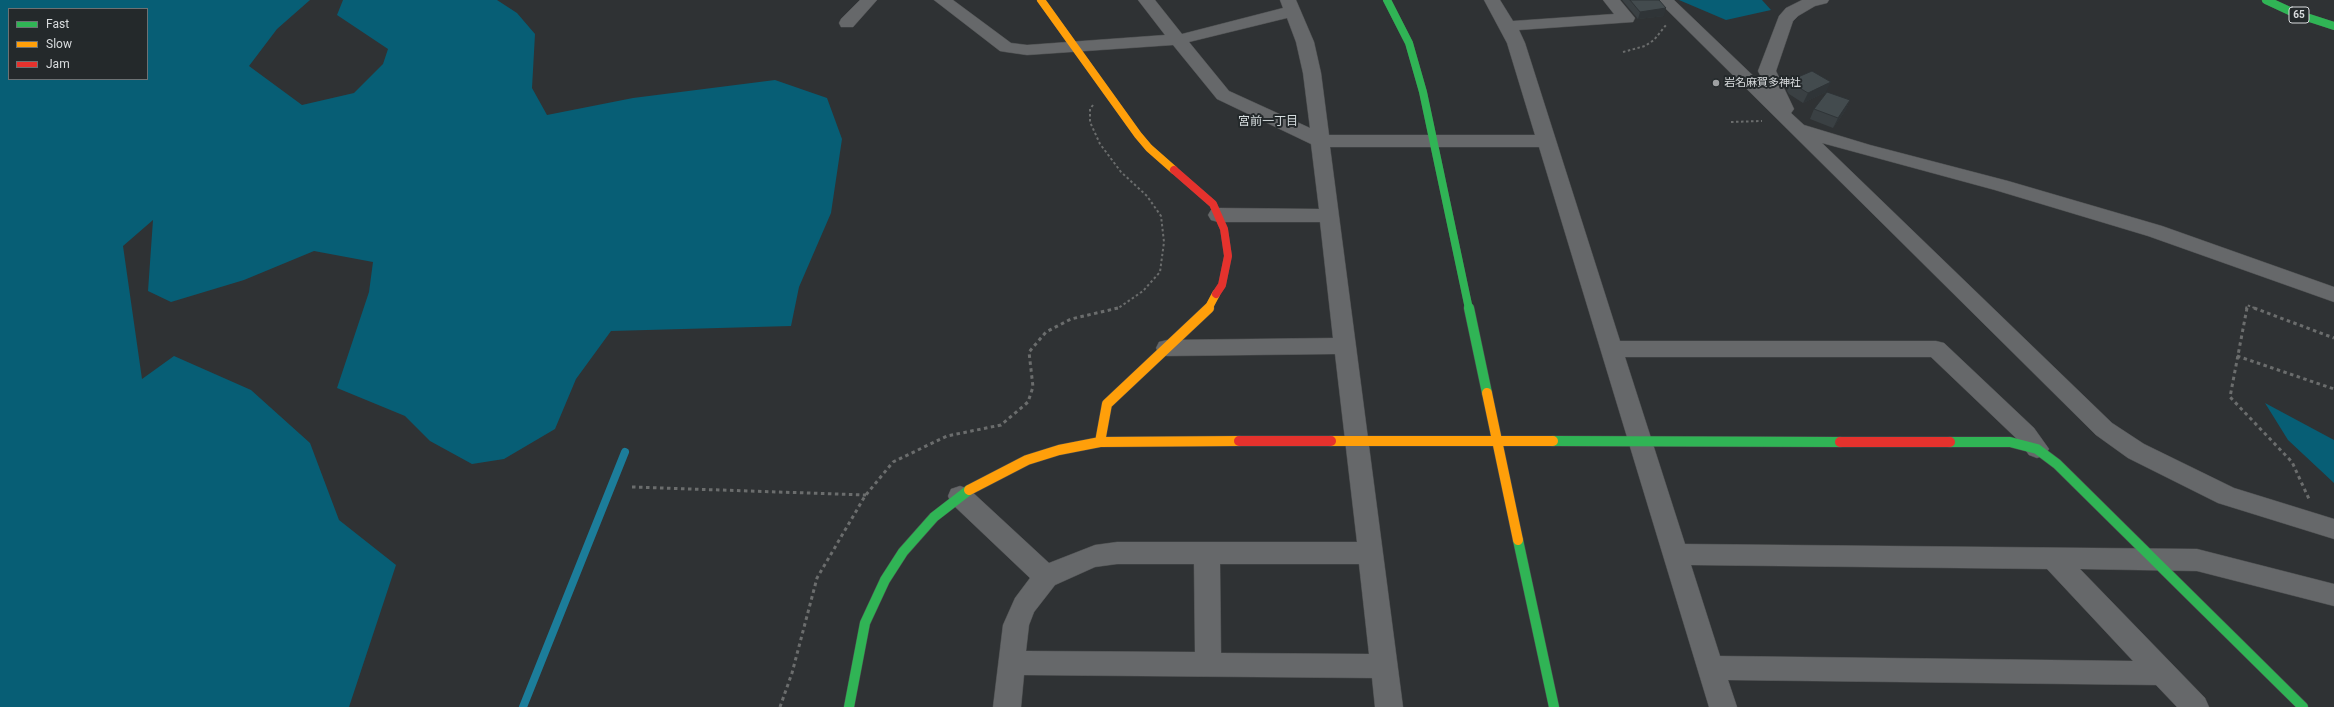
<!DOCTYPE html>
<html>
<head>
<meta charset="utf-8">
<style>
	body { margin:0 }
	#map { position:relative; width:2334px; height:707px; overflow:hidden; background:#2f3234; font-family:Roboto,sans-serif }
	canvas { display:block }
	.legend { position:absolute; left:8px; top:8px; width:140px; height:72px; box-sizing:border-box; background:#24292b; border:1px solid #6c7173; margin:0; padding:5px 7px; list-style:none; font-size:12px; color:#d9dcde }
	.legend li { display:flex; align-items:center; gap:8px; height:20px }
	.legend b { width:20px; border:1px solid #6c7173 }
</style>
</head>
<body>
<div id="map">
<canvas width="2334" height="707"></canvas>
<ul class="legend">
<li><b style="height:5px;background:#30b455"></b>Fast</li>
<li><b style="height:5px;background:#ff9f0a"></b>Slow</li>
<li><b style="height:5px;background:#e5322d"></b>Jam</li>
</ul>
</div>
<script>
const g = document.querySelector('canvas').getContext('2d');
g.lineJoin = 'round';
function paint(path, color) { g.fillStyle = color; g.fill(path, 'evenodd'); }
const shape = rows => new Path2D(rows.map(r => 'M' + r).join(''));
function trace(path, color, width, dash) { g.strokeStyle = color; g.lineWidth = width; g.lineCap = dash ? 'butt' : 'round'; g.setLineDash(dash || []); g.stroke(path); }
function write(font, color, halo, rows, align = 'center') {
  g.font = font + ' Roboto,"Noto Sans JP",sans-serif'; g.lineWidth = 4; g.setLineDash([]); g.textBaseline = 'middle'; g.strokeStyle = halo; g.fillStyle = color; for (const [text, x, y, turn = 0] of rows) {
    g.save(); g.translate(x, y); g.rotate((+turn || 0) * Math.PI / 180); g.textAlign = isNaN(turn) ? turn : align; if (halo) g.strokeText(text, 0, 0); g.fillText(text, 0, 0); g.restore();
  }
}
paint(shape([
	[0,0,310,0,277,29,249,66,302,105,354,93,383,64,388,49,337,15,343,0,497,0,517,13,535,34,532,88,547,115,633,98,775,80,827,98,842,139,831,213,799,287,791,326,611,331,576,379,555,429,504,459,472,464,430,441,405,416,337,388,369,292,373,262,314,251,244,280,171,302,148,291,153,220,123,246,142,379,174,356,251,390,310,443,339,520,396,565,349,707,0,707],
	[9,9,147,9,147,79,9,79],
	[1679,0,1762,0,1771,10,1726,20],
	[2265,403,2334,440,2334,483,2288,440]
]), '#075e75');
trace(shape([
	[523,707,625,452]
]), '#1c7d9a', 8);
const street = shape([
	[860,0,877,0,853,27,841,27,839,23,841,19,860,0],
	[934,0,953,0,1011,43,1027,45,1165,35,1138,0,1155,0,1182,34,1283,8,1280,0,1296,0,1314,42,1321,73,1329,135,1535,135,1507,43,1484,0,1500,0,1513,21,1614,14,1603,0,1620,0,1635,18,1633,22,1519,30,1525,43,1620,341,1936,341,1944,343,2034,428,2049,449,2045,455,2037,458,2029,455,2018,440,1931,357,1625,357,1685,544,2197,549,2334,584,2334,606,2197,571,2080,569,2205,698,2209,707,2177,707,2156,685,1728,680,1737,707,1709,707,1539,147,1330,147,1403,707,1375,707,1372,678,1024,675,1021,707,993,707,1003,625,1015,598,1030,578,951,503,948,496,951,489,960,486,969,489,1049,563,1095,545,1117,542,1357,542,1335,354,1167,356,1159,354,1156,348,1159,342,1167,340,1333,338,1320,222,1218,222,1211,220,1208,215,1211,210,1218,208,1319,209,1311,144,1217,99,1173,45,1027,55,1006,52,1000,51,934,0],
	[1287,18,1296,42,1303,73,1310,128,1229,91,1189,42,1287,18],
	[1117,564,1194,564,1195,652,1026,651,1029,625,1034,612,1055,585,1095,567,1117,564],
	[1220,564,1359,564,1369,654,1221,653,1220,564],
	[1691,565,2047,569,2133,661,1720,656,1691,565],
	[1657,0,1674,0,1767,89,1758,71,1779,16,1786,8,1802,0,1829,0,1827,3,1815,6,1798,16,1793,21,1776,71,1794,109,1791,113,1804,125,1870,145,2008,181,2162,226,2334,287,2334,302,2148,236,1995,190,1822,143,2112,423,2144,444,2234,488,2334,519,2334,539,2218,503,2128,458,2096,435,1657,0]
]);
const fastFar1 = shape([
	[1387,0,1409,43,1423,92,1469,309],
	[2266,0,2294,13,2334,26]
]);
const fast = shape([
	[1469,308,1487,393],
	[1553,441,1840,442],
	[1950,442,2010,442,2037,449,2057,464,2303,707],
	[1518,540,1554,707],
	[849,707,865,623,885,580,903,552,934,517,969,490]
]);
const slowFar1 = shape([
	[1041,0,1138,135,1149,148,1174,170],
	[1208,309,1216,294]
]);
const slow = shape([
	[1487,393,1518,540],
	[1331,441,1553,441],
	[1100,442,1107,404,1209,308],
	[969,490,1027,460,1059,450,1100,442,1239,441]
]);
const jamFar1 = shape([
	[1174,170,1213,204,1224,229,1228,256,1222,285,1216,294]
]);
const jam = shape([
	[1239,441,1331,441],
	[1840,442,1950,442]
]);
trace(street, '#4b4d4e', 1);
trace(fastFar1, '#4b4d4e', 8);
trace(fast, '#4b4d4e', 11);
trace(slowFar1, '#4b4d4e', 8);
trace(slow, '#4b4d4e', 11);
trace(jamFar1, '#4b4d4e', 8);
trace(jam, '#4b4d4e', 11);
trace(shape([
	[1623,52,1645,46,1654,40,1666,25],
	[1093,105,1090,109,1090,122,1100,144,1121,172,1147,196,1161,216,1164,242,1160,272,1143,291,1117,309],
	[1731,122,1762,121],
	[2246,309,2247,305,2257,309]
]), '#6b6d6d', 2, [2.5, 2.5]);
trace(shape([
	[2247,308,2230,397,2292,462,2309,499],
	[2254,308,2334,338],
	[2237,356,2334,389],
	[632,487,866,495],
	[780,707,792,673,817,578,865,496,893,462,947,436,1001,425,1028,402,1033,387,1029,352,1046,332,1071,319,1118,308]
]), '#6b6d6d', 3, [3.5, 3.5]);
paint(street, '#66686a');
trace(fastFar1, '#30b455', 8);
trace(fast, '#30b455', 10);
trace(slowFar1, '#ff9f0a', 8);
trace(slow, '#ff9f0a', 10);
trace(jamFar1, '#e5322d', 8);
trace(jam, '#e5322d', 10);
paint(shape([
	[1622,0,1659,0,1664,16,1638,19],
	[1791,80,1826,92,1803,103,1789,94,1787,91],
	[1850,100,1845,111,1833,128,1810,119,1814,109]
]), '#3a4043');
paint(shape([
	[1666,8,1664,16,1638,19,1640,12],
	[1831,82,1826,92,1803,103,1808,93],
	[1850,100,1845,111,1833,128,1838,118]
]), '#2f3437');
const building = shape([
	[1630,0,1659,0,1666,8,1640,12,1630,0],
	[1812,71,1831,82,1808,93,1793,84,1791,80,1812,71],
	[1827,92,1850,100,1838,118,1814,109,1827,92]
]);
paint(building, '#434b4e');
trace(building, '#2f3437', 1);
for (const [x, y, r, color] of [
	[1716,83,4,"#9ea0a2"]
]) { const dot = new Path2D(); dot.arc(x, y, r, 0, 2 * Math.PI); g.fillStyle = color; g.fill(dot); trace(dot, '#24292b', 1.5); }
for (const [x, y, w] of [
	[2299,15,20]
]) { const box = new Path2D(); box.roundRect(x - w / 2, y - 8, w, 16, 3); g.fillStyle = '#24292b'; g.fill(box); trace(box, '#d9dcde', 1); }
write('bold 10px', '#d9dcde', null, [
	["65",2299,15]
]);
write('11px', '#d9dcde', '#24292b', [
	["岩名麻賀多神社",1724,83]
], 'left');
write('12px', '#d5dcde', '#24292b', [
	["宮前一丁目",1268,122]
]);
</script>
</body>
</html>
